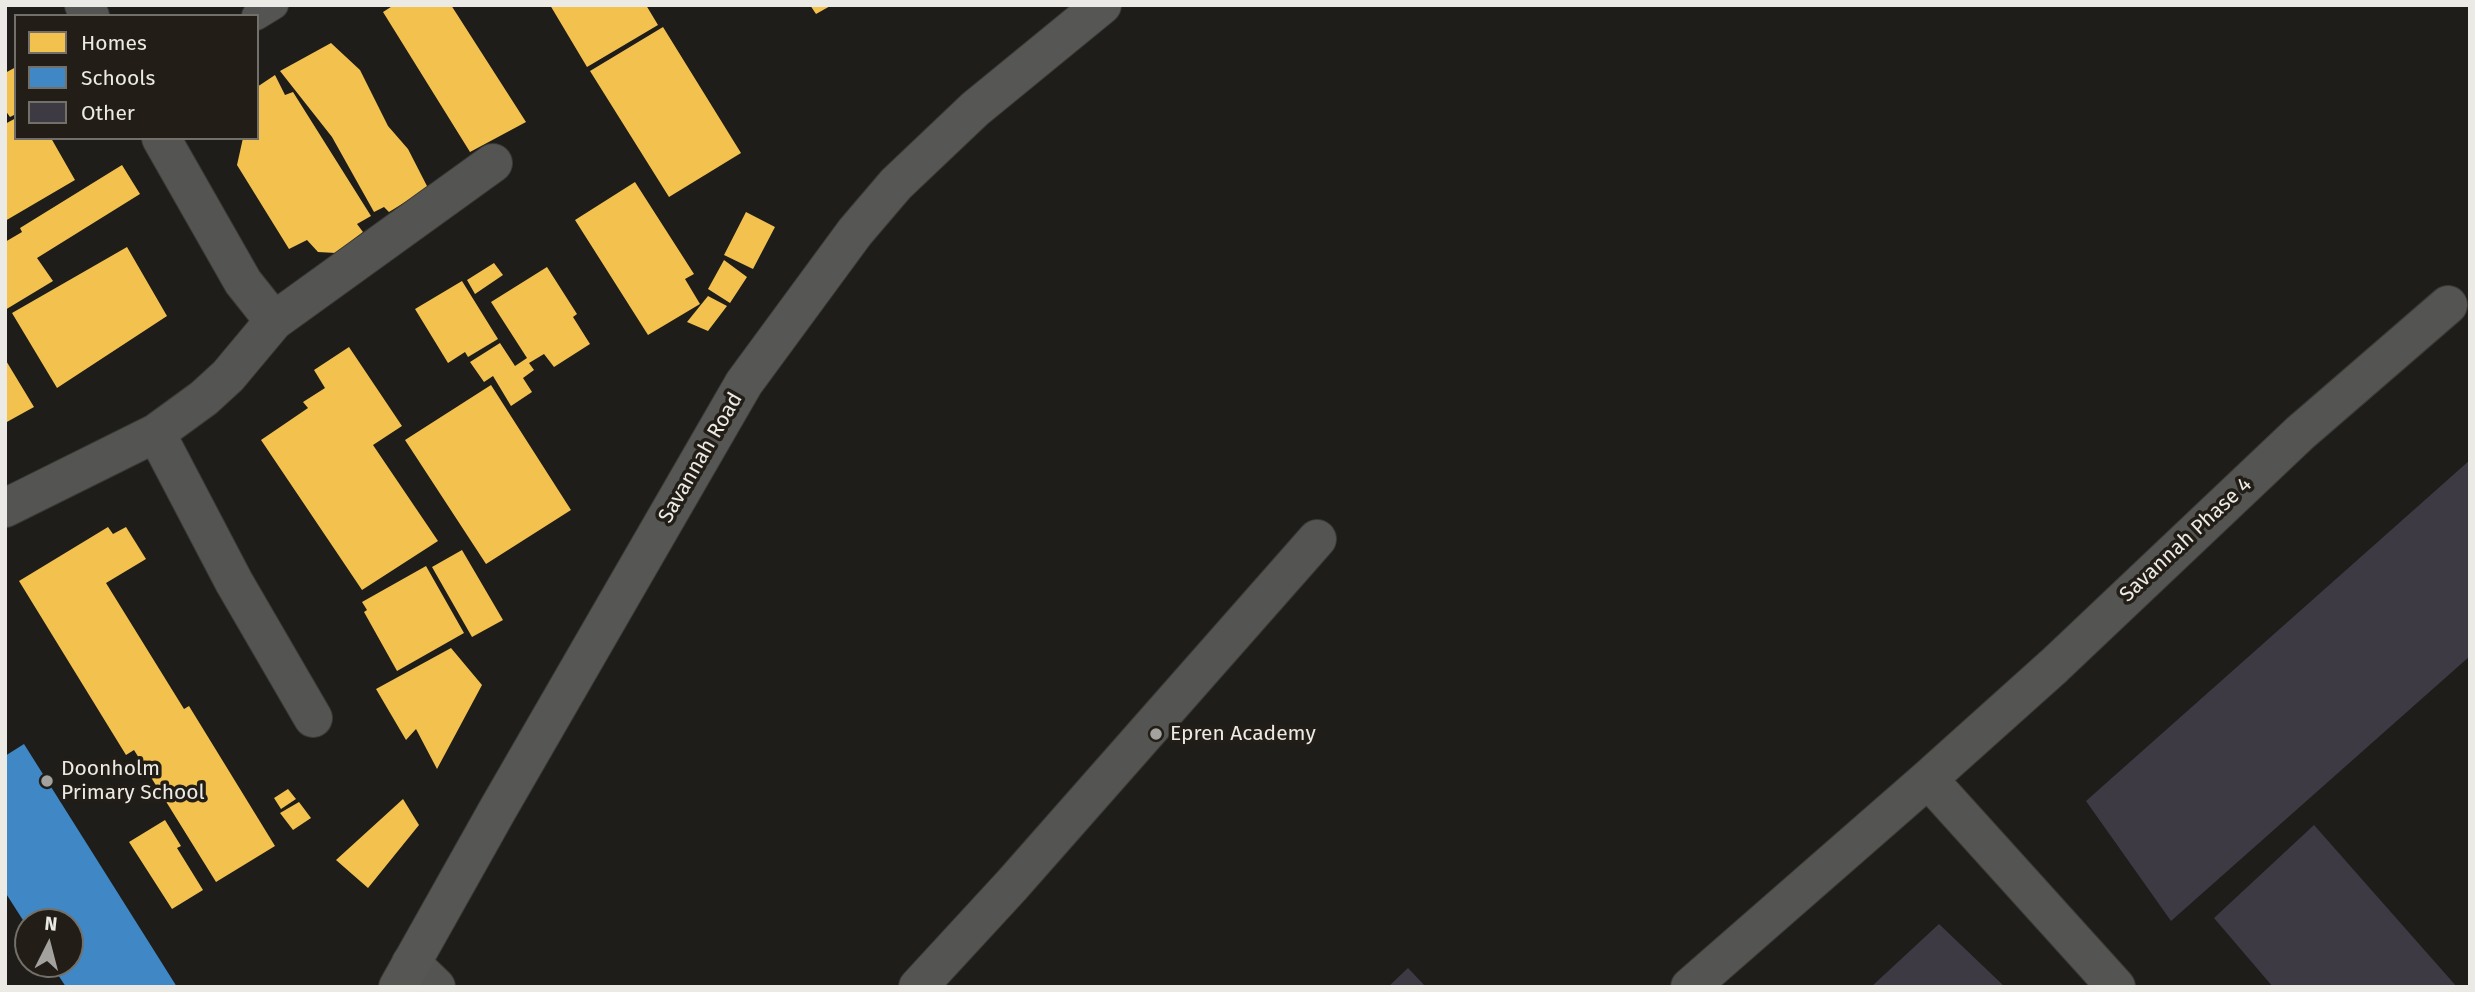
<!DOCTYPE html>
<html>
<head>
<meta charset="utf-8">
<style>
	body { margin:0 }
	#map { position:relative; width:2475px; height:992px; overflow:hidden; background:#1f1d1a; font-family:"Fira Sans",sans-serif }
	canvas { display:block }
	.frame { position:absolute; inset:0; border:7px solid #eceae5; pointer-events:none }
	.legend { position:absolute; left:14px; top:14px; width:245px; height:126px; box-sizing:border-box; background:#221e17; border:2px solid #737069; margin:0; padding:9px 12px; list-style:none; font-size:21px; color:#eceae5 }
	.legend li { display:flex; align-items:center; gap:14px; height:35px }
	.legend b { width:35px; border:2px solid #737069 }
	.north { position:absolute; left:14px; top:908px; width:70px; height:70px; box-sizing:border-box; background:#221e17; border:2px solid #737069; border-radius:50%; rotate:6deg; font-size:19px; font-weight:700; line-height:28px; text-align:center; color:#eceae5 }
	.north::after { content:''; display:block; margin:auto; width:24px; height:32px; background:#a4a29e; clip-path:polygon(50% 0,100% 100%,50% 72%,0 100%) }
</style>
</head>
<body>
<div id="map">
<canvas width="2475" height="992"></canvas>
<div class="frame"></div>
<ul class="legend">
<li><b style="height:19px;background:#f2c14e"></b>Homes</li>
<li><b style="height:19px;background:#3f88c5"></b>Schools</li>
<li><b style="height:19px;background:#3d3a44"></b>Other</li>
</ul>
<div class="north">N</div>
</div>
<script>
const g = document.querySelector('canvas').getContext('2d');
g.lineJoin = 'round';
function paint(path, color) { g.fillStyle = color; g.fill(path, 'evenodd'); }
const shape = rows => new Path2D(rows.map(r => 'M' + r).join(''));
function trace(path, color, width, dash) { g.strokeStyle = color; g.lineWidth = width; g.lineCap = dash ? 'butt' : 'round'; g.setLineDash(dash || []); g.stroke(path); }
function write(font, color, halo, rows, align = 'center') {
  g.font = font + ' "Fira Sans",sans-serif'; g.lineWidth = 7; g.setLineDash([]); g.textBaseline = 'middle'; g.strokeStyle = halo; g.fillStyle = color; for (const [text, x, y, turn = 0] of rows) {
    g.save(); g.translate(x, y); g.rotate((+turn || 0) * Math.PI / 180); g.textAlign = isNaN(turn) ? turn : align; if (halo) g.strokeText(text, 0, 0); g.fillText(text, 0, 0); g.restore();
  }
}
paint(shape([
	[394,5,451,5,526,122,470,152,383,12],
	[550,5,646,5,658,25,587,67],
	[810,5,832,5,816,14],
	[663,27,741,153,669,197,590,71],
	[331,43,360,70,388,126,408,149,428,188,389,212,384,207,374,212,332,137,280,71],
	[16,67,16,114,10,117,5,110,5,73],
	[275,75,285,95,293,92,371,216,357,224,363,232,336,253,318,252,307,240,289,249,237,165,243,138,257,138,257,87],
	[16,118,16,138,51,138,75,180,5,221,5,124],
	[122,165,140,194,37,258,53,281,5,310,5,242,22,232,20,228],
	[635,182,694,274,685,279,700,304,648,335,575,220],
	[746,212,775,227,753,269,724,255],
	[127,247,167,316,57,388,12,313],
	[724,260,747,277,730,303,708,289],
	[494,263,503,275,475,294,467,280],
	[547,267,577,314,573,317,590,344,554,367,544,354,529,363,534,370,523,378,532,392,511,406,493,376,484,382,470,362,500,343,515,366,527,358,491,302],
	[462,281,498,339,468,357,465,352,448,363,415,309],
	[708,296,727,306,708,331,687,322],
	[349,347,402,426,373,445,438,541,362,590,261,440,308,408,303,402,325,388,314,370],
	[5,359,34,407,5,423],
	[491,385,571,510,486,564,405,440],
	[108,527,113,534,126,527,146,559,106,583,184,709,189,706,275,846,216,882,134,750,126,755,19,581],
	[462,550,503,620,472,637,432,567],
	[426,566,464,633,397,671,364,612,367,610,362,602],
	[451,648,482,685,437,769,416,729,406,740,376,689],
	[288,789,296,799,281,809,274,798],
	[403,799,419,825,368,888,336,860],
	[299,802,311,818,293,830,280,813],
	[165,820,181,846,177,848,203,890,172,909,129,842]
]), '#f2c14e');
paint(shape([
	[24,744,177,987,66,987,51,964,70,964,70,922,28,922,28,928,5,892,5,756]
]), '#3f88c5');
paint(shape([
	[2470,460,2470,656,2171,921,2086,801],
	[2314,825,2457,987,2273,987,2214,918],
	[1939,924,2005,987,1871,987],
	[1408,968,1426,987,1388,987]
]), '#3d3a44');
const service = shape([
	[256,16,274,5]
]);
const minor = shape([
	[84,5,90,16],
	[274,321,493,163],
	[156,433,234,582,313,718],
	[5,508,156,433,204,398,228,376,274,321,243,282,161,138],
	[1928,779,2116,987],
	[411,963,436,987],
	[918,987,1012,885,1317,539],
	[1690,987,1928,779,2054,666,2300,433,2448,305]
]);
const secondary = shape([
	[398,987,498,809,744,383,855,232,896,184,975,109,1102,5]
]);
trace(service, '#3b3a37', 30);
trace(minor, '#3b3a37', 40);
trace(secondary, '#3b3a37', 40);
trace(service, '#545552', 28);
trace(minor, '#545552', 38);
trace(secondary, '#565755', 38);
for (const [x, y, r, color] of [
	[1156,734,7,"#a4a29e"],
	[47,781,7,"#a4a29e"]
]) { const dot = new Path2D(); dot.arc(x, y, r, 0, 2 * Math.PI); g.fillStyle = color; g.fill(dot); trace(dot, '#221e17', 2.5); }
write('21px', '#eceae5', '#221e17', [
	["Savannah Road",701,458,-60],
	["Savannah Phase 4",2186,540,-43]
]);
write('21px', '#eceae5', '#221e17', [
	["Epren Academy",1170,734],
	["Doonholm",61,769],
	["Primary School",61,793]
], 'left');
</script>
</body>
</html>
